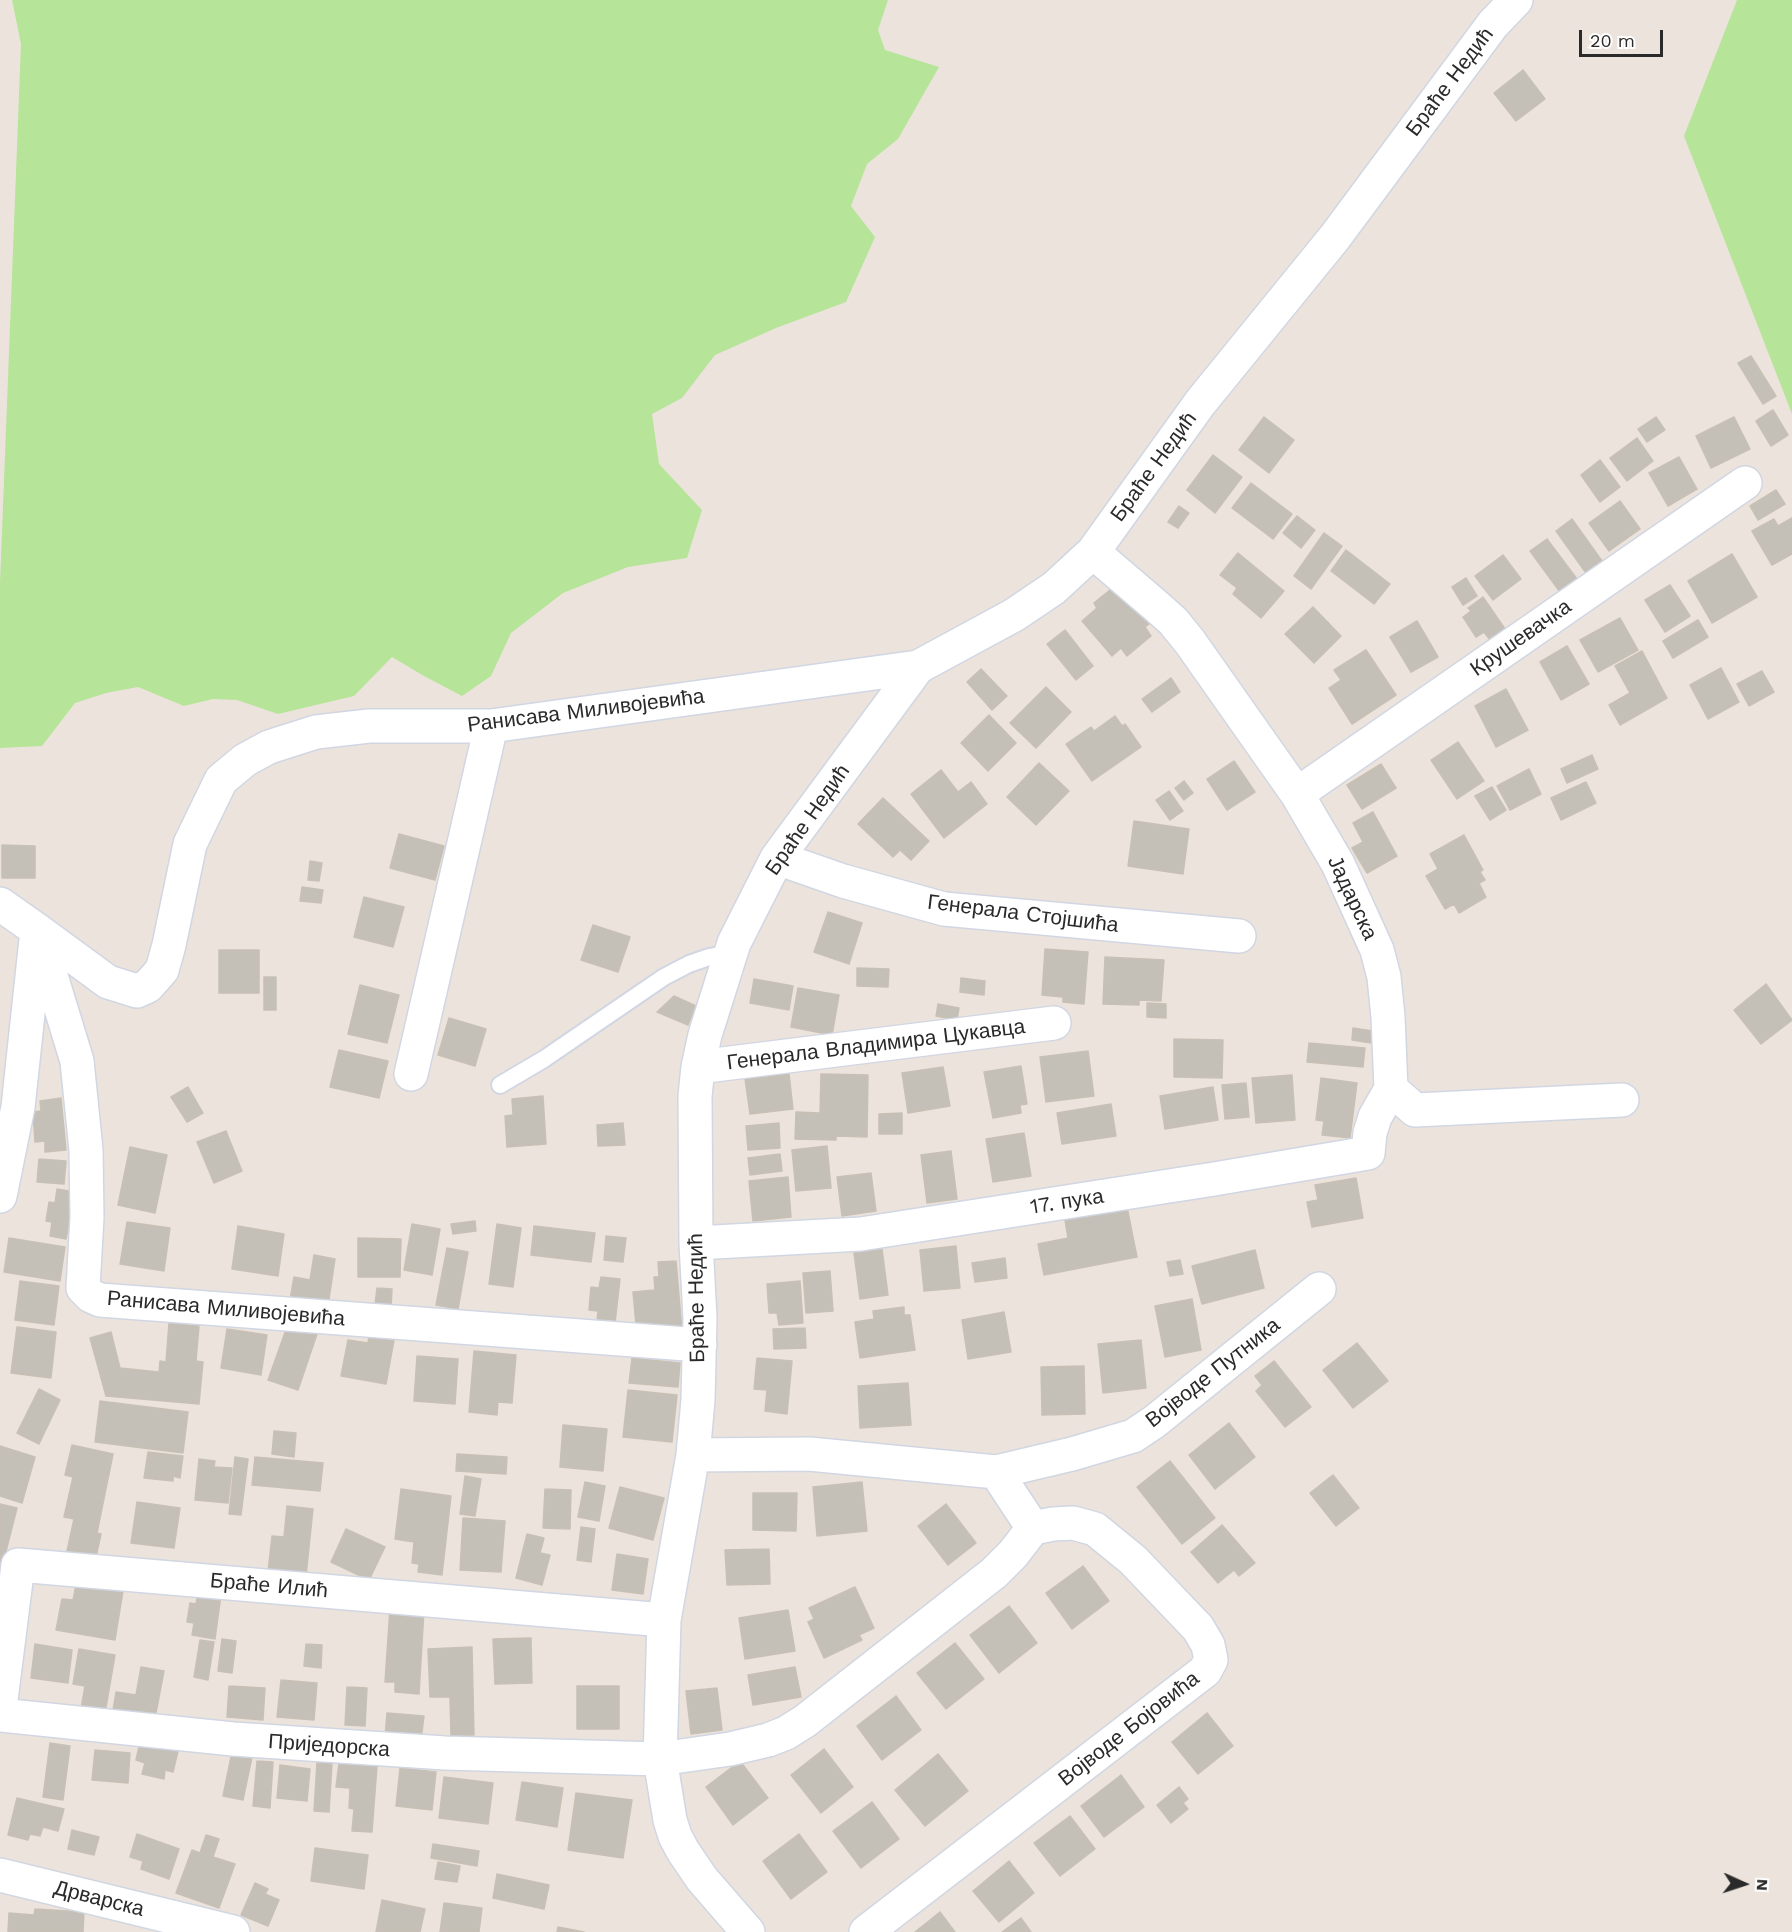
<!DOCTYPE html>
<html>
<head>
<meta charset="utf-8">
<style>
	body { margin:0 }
	#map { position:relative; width:1792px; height:1932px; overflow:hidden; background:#ece4dc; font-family:"Work Sans",sans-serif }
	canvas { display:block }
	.north { position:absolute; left:1714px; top:1854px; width:60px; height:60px; -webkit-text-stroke:4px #fff; paint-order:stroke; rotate:93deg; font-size:16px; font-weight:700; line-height:24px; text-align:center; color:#2a2a2a }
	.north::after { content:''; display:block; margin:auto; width:21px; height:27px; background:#2a2a2a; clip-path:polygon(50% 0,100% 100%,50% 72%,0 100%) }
	.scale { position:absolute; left:1579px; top:30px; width:84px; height:27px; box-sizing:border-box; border:3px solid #2a2a2a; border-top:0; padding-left:8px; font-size:18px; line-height:21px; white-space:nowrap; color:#2a2a2a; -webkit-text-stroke:4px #fff; paint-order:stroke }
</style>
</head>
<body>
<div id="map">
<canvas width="1792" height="1932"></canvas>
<div class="north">N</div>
<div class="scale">20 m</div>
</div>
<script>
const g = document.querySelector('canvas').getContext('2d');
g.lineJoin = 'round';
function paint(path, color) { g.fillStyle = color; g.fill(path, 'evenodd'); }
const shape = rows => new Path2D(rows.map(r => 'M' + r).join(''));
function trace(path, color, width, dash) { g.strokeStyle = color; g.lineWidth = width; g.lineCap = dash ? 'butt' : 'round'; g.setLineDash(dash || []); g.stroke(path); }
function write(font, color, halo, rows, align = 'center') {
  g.font = font + ' "Work Sans",sans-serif'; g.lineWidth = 4.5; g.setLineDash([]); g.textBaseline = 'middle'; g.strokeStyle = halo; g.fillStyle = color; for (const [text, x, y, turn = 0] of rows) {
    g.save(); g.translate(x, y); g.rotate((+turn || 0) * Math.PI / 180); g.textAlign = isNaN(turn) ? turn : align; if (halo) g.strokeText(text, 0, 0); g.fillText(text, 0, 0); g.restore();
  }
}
paint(shape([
	[12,0,888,0,878,30,885,50,939,67,898,139,867,164,851,206,875,237,846,302,776,328,715,355,682,398,652,414,659,464,702,510,687,558,628,567,563,593,511,633,491,676,462,696,424,676,392,657,354,696,278,714,237,700,213,699,184,706,138,687,106,693,75,703,42,746,0,748,0,583,21,44],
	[1737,0,1792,0,1792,414,1684,136]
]), '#b6e498');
const building = shape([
	[1523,70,1545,99,1516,121,1494,93,1523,70],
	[1751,356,1776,396,1763,404,1738,363,1751,356],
	[1773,410,1788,435,1771,446,1756,421,1773,410],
	[1264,417,1294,440,1269,473,1239,450,1264,417],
	[1656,417,1665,430,1647,442,1638,429,1656,417],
	[1734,417,1750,449,1711,468,1696,436,1734,417],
	[1637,438,1653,461,1627,481,1610,458,1637,438],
	[1213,455,1242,477,1215,513,1187,490,1213,455],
	[1679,457,1697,489,1668,506,1649,473,1679,457],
	[1600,460,1620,487,1600,502,1581,475,1600,460],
	[1251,483,1292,514,1273,539,1232,508,1251,483],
	[1776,490,1785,504,1758,520,1750,506,1776,490],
	[1620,501,1640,529,1609,551,1589,523,1620,501],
	[1179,506,1189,513,1178,528,1168,522,1179,506],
	[1297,516,1315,530,1301,548,1283,533,1297,516],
	[1792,518,1792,554,1772,565,1752,531,1774,519,1778,526,1792,518],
	[1572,519,1602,561,1586,573,1556,531,1572,519],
	[1324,533,1342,546,1311,589,1294,576,1324,533],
	[1547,539,1577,579,1560,592,1530,551,1547,539],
	[1346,550,1390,584,1374,604,1331,571,1346,550],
	[1238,553,1284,591,1261,618,1233,594,1237,588,1220,575,1238,553],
	[1732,554,1757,597,1712,623,1688,581,1732,554],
	[1503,555,1521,579,1493,600,1475,576,1503,555],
	[1466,578,1477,596,1463,605,1452,587,1466,578],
	[1116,585,1149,624,1145,627,1151,636,1127,656,1121,648,1112,656,1082,621,1097,608,1094,603,1116,585],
	[1670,585,1690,616,1665,632,1645,600,1670,585],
	[1483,597,1505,629,1490,640,1484,632,1476,637,1463,617,1471,611,1468,608,1483,597],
	[1313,607,1341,636,1314,663,1285,634,1313,607],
	[1620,618,1638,650,1598,672,1580,640,1620,618],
	[1698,620,1708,637,1673,658,1663,641,1698,620],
	[1417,621,1438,657,1411,672,1390,637,1417,621],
	[1065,630,1093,666,1076,680,1047,644,1065,630],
	[1567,646,1589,684,1561,700,1540,662,1567,646],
	[1366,650,1396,695,1352,724,1329,688,1341,680,1334,670,1366,650],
	[1642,651,1667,698,1620,725,1609,705,1630,693,1615,666,1642,651],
	[1721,668,1739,702,1708,719,1690,685,1721,668],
	[981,669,1007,696,992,710,967,682,981,669],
	[1762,671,1774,692,1749,706,1737,684,1762,671],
	[1171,678,1180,692,1152,712,1142,699,1171,678],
	[1046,687,1071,712,1036,748,1010,723,1046,687],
	[1506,689,1528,730,1496,747,1475,706,1506,689],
	[989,715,1016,743,988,771,961,743,989,715],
	[1115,716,1122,726,1125,724,1141,747,1092,781,1066,744,1091,727,1094,731,1115,716],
	[1458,742,1484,781,1457,799,1431,760,1458,742],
	[1592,755,1598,769,1567,783,1561,769,1592,755],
	[1234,761,1255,792,1227,810,1207,779,1234,761],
	[1039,763,1069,791,1036,825,1007,797,1039,763],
	[1381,764,1396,788,1362,809,1347,785,1381,764],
	[1529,769,1541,794,1510,810,1497,786,1529,769],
	[941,770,958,792,971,782,987,804,944,838,911,794,941,770],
	[1184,781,1193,793,1184,800,1175,788,1184,781],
	[1586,782,1596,803,1561,820,1551,798,1586,782],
	[1492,787,1506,810,1490,820,1475,796,1492,787],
	[1169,791,1183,811,1170,820,1156,800,1169,791],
	[883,798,929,841,911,860,900,850,893,857,858,824,883,798],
	[1373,812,1397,856,1367,873,1352,848,1363,842,1353,823,1373,812],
	[1134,821,1189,829,1183,874,1128,866,1134,821],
	[399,834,444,846,435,880,390,868,399,834],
	[1464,835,1483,870,1480,872,1485,880,1479,883,1486,897,1459,913,1454,904,1445,909,1426,876,1438,869,1430,854,1464,835],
	[2,845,35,846,35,878,2,878,2,845],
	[310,861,322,863,319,881,308,880,310,861],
	[302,887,323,890,321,903,300,901,302,887],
	[364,897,404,907,393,947,354,937,364,897],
	[828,912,862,923,849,964,814,952,828,912],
	[593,925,630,937,618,972,581,960,593,925],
	[1045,949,1088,952,1084,1004,1063,1002,1063,997,1042,995,1045,949],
	[219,950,259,950,259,993,219,993,219,950],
	[1105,957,1164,960,1161,1001,1139,1000,1139,1005,1103,1004,1105,957],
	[857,968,889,969,888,987,857,986,857,968],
	[264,977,276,977,276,1010,264,1010,264,977],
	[961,978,985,981,984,995,960,992,961,978],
	[754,979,793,986,789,1010,750,1003,754,979],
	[1766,984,1792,1020,1761,1044,1734,1010,1766,984],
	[360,985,399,995,387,1043,348,1034,360,985],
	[798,988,839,995,832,1035,791,1027,798,988],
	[674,996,696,1006,688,1025,657,1012,674,996],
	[1147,1003,1166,1004,1166,1018,1147,1017,1147,1003],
	[938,1004,959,1008,957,1020,936,1016,938,1004],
	[449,1018,486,1029,475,1066,438,1055,449,1018],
	[1353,1028,1379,1032,1378,1044,1352,1040,1353,1028],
	[1174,1039,1223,1040,1222,1078,1174,1077,1174,1039],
	[1309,1043,1365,1048,1363,1067,1307,1062,1309,1043],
	[339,1050,388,1061,379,1098,330,1087,339,1050],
	[1088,1051,1094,1096,1046,1102,1040,1057,1088,1051],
	[1021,1066,1027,1104,1020,1105,1021,1113,993,1118,984,1072,1021,1066],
	[943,1067,950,1106,908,1113,902,1073,943,1067],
	[789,1074,793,1109,750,1114,745,1079,789,1074],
	[821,1074,868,1075,867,1137,836,1136,836,1140,795,1139,796,1112,820,1113,821,1074],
	[1292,1075,1295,1120,1256,1123,1252,1078,1292,1075],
	[1321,1078,1357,1083,1350,1138,1322,1135,1324,1121,1316,1120,1321,1078],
	[1246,1083,1249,1117,1225,1119,1222,1085,1246,1083],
	[188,1087,203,1113,187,1122,171,1097,188,1087],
	[1213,1087,1218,1120,1165,1129,1160,1096,1213,1087],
	[543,1096,546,1144,507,1147,505,1116,513,1115,512,1099,543,1096],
	[61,1098,66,1150,45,1152,45,1141,35,1142,33,1112,41,1111,40,1101,61,1098],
	[1111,1104,1116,1136,1062,1144,1057,1113,1111,1104],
	[902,1113,902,1134,879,1134,879,1114,902,1113],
	[623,1123,625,1145,598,1146,597,1125,623,1123],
	[779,1123,780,1148,748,1150,746,1126,779,1123],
	[226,1131,242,1171,214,1183,197,1142,226,1131],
	[1024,1133,1031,1176,993,1182,986,1139,1024,1133],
	[827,1146,831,1188,796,1191,792,1150,827,1146],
	[130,1147,167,1155,155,1213,118,1205,130,1147],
	[951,1151,957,1199,927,1203,921,1155,951,1151],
	[780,1154,782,1171,750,1175,748,1158,780,1154],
	[39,1159,66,1161,64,1184,37,1182,39,1159],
	[871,1173,876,1211,842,1216,837,1177,871,1173],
	[788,1177,791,1217,753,1221,749,1181,788,1177],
	[1356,1178,1363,1218,1312,1227,1307,1202,1318,1200,1315,1185,1356,1178],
	[57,1189,75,1192,66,1239,50,1236,52,1222,46,1221,49,1202,55,1203,57,1189],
	[1127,1207,1137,1257,1044,1275,1038,1244,1068,1238,1065,1220,1127,1207],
	[475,1221,476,1231,453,1234,451,1224,475,1221],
	[127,1222,170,1228,164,1271,120,1264,127,1222],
	[412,1224,440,1229,432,1275,404,1270,412,1224],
	[497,1224,521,1228,513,1287,489,1284,497,1224],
	[238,1226,284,1234,278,1276,232,1269,238,1226],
	[534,1226,595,1233,591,1262,531,1255,534,1226],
	[606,1236,626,1238,623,1262,604,1260,606,1236],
	[9,1238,65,1247,60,1281,4,1272,9,1238],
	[358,1238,401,1239,400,1277,358,1277,358,1238],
	[956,1246,960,1288,924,1291,920,1250,956,1246],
	[447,1248,468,1252,458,1309,436,1305,447,1248],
	[882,1249,888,1295,860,1299,854,1253,882,1249],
	[1255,1250,1264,1288,1202,1304,1192,1266,1255,1250],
	[314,1255,335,1259,328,1306,290,1300,294,1277,310,1280,314,1255],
	[1005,1258,1007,1278,975,1282,972,1263,1005,1258],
	[1180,1260,1183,1274,1170,1276,1167,1262,1180,1260],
	[676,1261,682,1331,655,1334,654,1323,636,1325,633,1292,655,1290,654,1277,659,1277,658,1262,676,1261],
	[830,1271,833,1311,806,1313,803,1273,830,1271],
	[601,1277,620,1279,615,1323,597,1321,598,1311,589,1310,591,1287,599,1288,601,1277],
	[20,1281,59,1286,54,1325,15,1320,20,1281],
	[800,1281,803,1323,779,1325,777,1313,769,1313,767,1284,800,1281],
	[377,1288,392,1289,391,1307,375,1305,377,1288],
	[1192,1299,1201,1350,1165,1357,1155,1306,1192,1299],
	[904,1307,904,1315,910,1315,915,1350,860,1358,855,1322,874,1319,873,1311,904,1307],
	[1004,1312,1011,1352,968,1359,962,1320,1004,1312],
	[169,1323,199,1326,196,1361,203,1362,199,1404,106,1396,90,1338,111,1332,120,1368,159,1372,160,1361,166,1362,169,1323],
	[288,1324,317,1334,298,1390,268,1380,288,1324],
	[17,1327,56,1332,51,1378,11,1373,17,1327],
	[805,1328,806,1348,774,1349,773,1329,805,1328],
	[227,1329,267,1335,261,1375,221,1368,227,1329],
	[369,1335,394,1340,386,1384,341,1376,348,1340,368,1343,369,1335],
	[1141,1340,1146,1388,1103,1393,1098,1344,1141,1340],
	[1357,1343,1388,1381,1353,1408,1323,1370,1357,1343],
	[474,1351,516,1355,512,1403,498,1402,497,1415,469,1412,474,1351],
	[417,1356,458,1359,455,1404,414,1401,417,1356],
	[632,1358,680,1363,678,1387,629,1383,632,1358],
	[757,1358,792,1361,787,1414,765,1411,767,1390,754,1389,757,1358],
	[1274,1361,1311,1407,1285,1427,1256,1391,1262,1385,1255,1376,1274,1361],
	[1084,1366,1085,1414,1042,1415,1041,1367,1084,1366],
	[908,1383,911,1425,860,1428,858,1386,908,1383],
	[39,1389,60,1400,39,1444,17,1433,39,1389],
	[628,1390,677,1395,672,1442,623,1437,628,1390],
	[100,1401,188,1412,183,1453,95,1442,100,1401],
	[1229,1423,1255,1457,1215,1489,1189,1455,1229,1423],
	[563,1425,607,1429,603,1471,560,1467,563,1425],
	[274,1431,296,1433,294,1457,272,1454,274,1431],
	[72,1445,113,1454,97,1533,101,1534,96,1557,67,1551,74,1519,64,1517,73,1477,65,1475,72,1445],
	[0,1446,35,1457,22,1503,0,1496,0,1446],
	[148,1452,183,1456,180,1478,173,1476,173,1481,144,1478,148,1452],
	[457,1454,507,1457,506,1474,456,1471,457,1454],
	[235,1457,248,1459,241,1515,229,1514,235,1457],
	[255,1457,323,1463,320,1491,252,1485,255,1457],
	[199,1459,215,1461,214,1467,232,1468,228,1503,195,1500,199,1459],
	[1170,1461,1215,1518,1182,1544,1137,1487,1170,1461],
	[1333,1475,1359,1508,1336,1526,1310,1493,1333,1475],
	[465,1476,481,1479,475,1516,460,1514,465,1476],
	[585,1482,605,1486,599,1521,578,1517,585,1482],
	[862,1482,867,1531,817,1536,813,1487,862,1482],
	[620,1487,664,1498,653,1540,609,1528,620,1487],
	[401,1489,451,1496,442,1575,418,1572,419,1564,412,1563,414,1542,395,1539,401,1489],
	[545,1489,571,1490,570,1529,543,1528,545,1489],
	[753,1493,797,1493,796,1531,753,1530,753,1493],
	[137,1502,180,1508,174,1548,131,1543,137,1502],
	[0,1504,17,1508,2,1567,0,1566,0,1504],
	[946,1504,976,1543,948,1565,918,1526,946,1504],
	[287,1506,313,1509,306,1576,268,1572,272,1536,284,1537,287,1506],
	[463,1518,505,1521,501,1572,460,1570,463,1518],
	[1222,1525,1255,1563,1239,1576,1234,1570,1218,1583,1191,1552,1222,1525],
	[581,1527,595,1529,591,1562,577,1560,581,1527],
	[346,1529,385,1547,369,1580,331,1562,346,1529],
	[527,1534,544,1538,540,1553,550,1555,542,1585,516,1578,527,1534],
	[769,1549,770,1584,727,1585,725,1550,769,1549],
	[617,1554,648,1559,643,1594,612,1590,617,1554],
	[1083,1566,1109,1601,1072,1629,1046,1593,1083,1566],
	[98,1580,124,1585,115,1640,56,1630,62,1599,73,1600,76,1585,97,1589,98,1580],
	[855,1587,874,1628,859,1635,862,1640,824,1658,808,1622,814,1619,809,1608,855,1587],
	[198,1592,221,1595,215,1639,192,1635,194,1623,187,1622,190,1603,196,1604,198,1592],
	[1009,1606,1037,1643,999,1673,970,1635,1009,1606],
	[390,1608,424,1610,419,1694,395,1692,395,1682,385,1682,390,1608],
	[788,1610,795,1651,745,1659,739,1618,788,1610],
	[531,1638,532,1683,495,1684,493,1639,531,1638],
	[222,1639,236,1641,232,1673,218,1671,222,1639],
	[200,1640,214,1642,208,1680,194,1677,200,1640],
	[955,1643,984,1679,946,1709,917,1673,955,1643],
	[35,1644,72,1650,68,1683,31,1678,35,1644],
	[306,1644,322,1645,321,1668,304,1666,306,1644],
	[472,1647,474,1735,451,1736,450,1697,430,1697,428,1649,472,1647],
	[79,1649,115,1655,105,1713,81,1709,85,1686,73,1684,79,1649],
	[141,1667,164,1671,155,1718,113,1710,116,1692,136,1695,141,1667],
	[795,1667,801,1697,753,1705,748,1675,795,1667],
	[281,1680,317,1683,314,1720,277,1717,281,1680],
	[229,1686,265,1688,263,1720,227,1717,229,1686],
	[577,1686,619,1686,619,1729,577,1729,577,1686],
	[347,1687,367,1688,365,1726,345,1725,347,1687],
	[717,1688,722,1730,691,1734,686,1691,717,1688],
	[896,1696,921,1730,882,1760,857,1726,896,1696],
	[387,1713,424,1716,421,1740,385,1737,387,1713],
	[1207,1713,1233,1746,1198,1774,1172,1742,1207,1713],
	[140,1742,178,1751,173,1772,165,1770,164,1779,142,1774,145,1763,136,1760,140,1742],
	[50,1743,70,1746,63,1800,43,1797,50,1743],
	[824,1749,853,1787,821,1813,791,1775,824,1749],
	[95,1750,130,1753,128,1783,92,1780,95,1750],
	[232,1752,252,1757,243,1800,223,1796,232,1752],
	[938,1754,968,1791,925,1826,895,1790,938,1754],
	[257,1761,273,1762,270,1808,253,1806,257,1761],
	[740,1761,768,1798,733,1825,706,1787,740,1761],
	[317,1762,332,1763,329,1812,314,1811,317,1762],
	[339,1763,377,1766,372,1832,352,1831,354,1809,349,1808,350,1788,336,1787,339,1763],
	[280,1765,310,1769,307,1801,277,1798,280,1765],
	[400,1768,436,1772,432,1810,396,1806,400,1768],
	[1121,1775,1144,1807,1104,1837,1081,1806,1121,1775],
	[444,1777,493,1783,488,1824,439,1818,444,1777],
	[522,1782,563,1788,557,1827,516,1820,522,1782],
	[1179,1787,1188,1799,1183,1803,1188,1809,1171,1823,1157,1805,1179,1787],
	[576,1793,632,1800,623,1858,568,1850,576,1793],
	[17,1798,64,1809,58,1831,43,1827,40,1836,30,1834,28,1840,8,1835,17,1798],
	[872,1802,899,1839,861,1868,833,1831,872,1802],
	[1070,1816,1095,1849,1060,1876,1034,1843,1070,1816],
	[72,1830,99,1837,94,1855,68,1849,72,1830],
	[137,1834,179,1849,169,1879,141,1869,143,1861,130,1857,137,1834],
	[799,1834,827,1872,791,1899,763,1861,799,1834],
	[206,1835,219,1839,213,1857,235,1864,219,1908,176,1893,192,1850,200,1853,206,1835],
	[433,1844,479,1851,477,1866,431,1858,433,1844],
	[315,1848,368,1855,364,1889,311,1881,315,1848],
	[1009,1861,1034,1893,999,1922,973,1891,1009,1861],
	[438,1862,460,1866,457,1882,435,1879,438,1862],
	[497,1874,549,1885,544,1909,493,1898,497,1874],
	[255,1883,268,1889,265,1894,279,1900,268,1926,241,1915,255,1883],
	[382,1900,425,1909,420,1932,376,1932,382,1900],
	[444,1903,482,1908,479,1932,440,1932,444,1903],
	[35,1909,84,1912,83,1932,8,1932,9,1913,34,1915,35,1909],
	[940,1912,955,1932,915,1932,940,1912],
	[1021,1918,1031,1932,1002,1932,1021,1918],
	[558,1927,584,1932,557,1932,558,1927]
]);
paint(building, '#c4bfb7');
trace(building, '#c8c0b5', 1.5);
const service = shape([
	[500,1085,544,1059,664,977,689,964,709,957,731,953]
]);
const minor = shape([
	[1093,552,1155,605,1173,621,1190,642,1297,794,1338,864,1377,950,1384,977,1388,1017,1391,1089,1415,1110,1622,1100],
	[1297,794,1745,483],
	[777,858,843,881,944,909,1239,936],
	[0,904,37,930,77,1061,86,1150,87,1217,83,1288,91,1296,100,1300,700,1345],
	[698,1067,1054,1023],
	[411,1074,491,726],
	[0,1196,18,1107,37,930,108,982,137,991,148,986,162,970,169,945,190,844,221,780,245,760,269,747,316,732,369,726,491,726,918,667],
	[696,1243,861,1234,1214,1179,1368,1153,1370,1133,1375,1117,1391,1089],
	[693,1455,809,1454,996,1472,1033,1528],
	[996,1472,1072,1454,1133,1436,1154,1422,1319,1289],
	[0,1708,18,1565,664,1620],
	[0,1715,233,1739,445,1753,660,1759,730,1749,768,1740,786,1733,805,1721,994,1573,1013,1554,1033,1528,1053,1524,1073,1523,1095,1529,1133,1560,1198,1628,1208,1645,1211,1660,1205,1671,866,1932],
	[0,1875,233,1932],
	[748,1932,702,1879,683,1851,675,1836,670,1820,660,1759,664,1620,693,1455,698,1400,700,1318,696,1243,695,1096,698,1067,705,1035,734,943,777,858,918,667,1014,615,1054,588,1093,552,1200,403,1335,237,1493,24,1516,0]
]);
trace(service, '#d1d6e3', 20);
trace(minor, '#d1d6e3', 36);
trace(service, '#fff', 16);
trace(minor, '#fff', 33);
write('21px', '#2a2a2a', '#fff', [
	["Браће Недић",1450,82,-53],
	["Браће Недић",1154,467,-54],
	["Крушевачка",1521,638,-35],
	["Ранисава Миливојевића",586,711,-7],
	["Браће Недић",808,820,-55],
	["Јадарска",1352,898,65],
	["Генерала Стојшића",1023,914,7],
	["Генерала Владимира Цукавца",876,1045,-7],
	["17. пука",1067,1202,-9],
	["Браће Недић",697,1298,-91],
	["Ранисава Миливојевића",226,1309,5],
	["Војводе Путника",1213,1373,-38],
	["Браће Илић",269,1586,5],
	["Војводе Бојовића",1129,1729,-38],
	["Приједорска",329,1746,4],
	["Дрварска",99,1899,14]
]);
</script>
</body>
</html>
